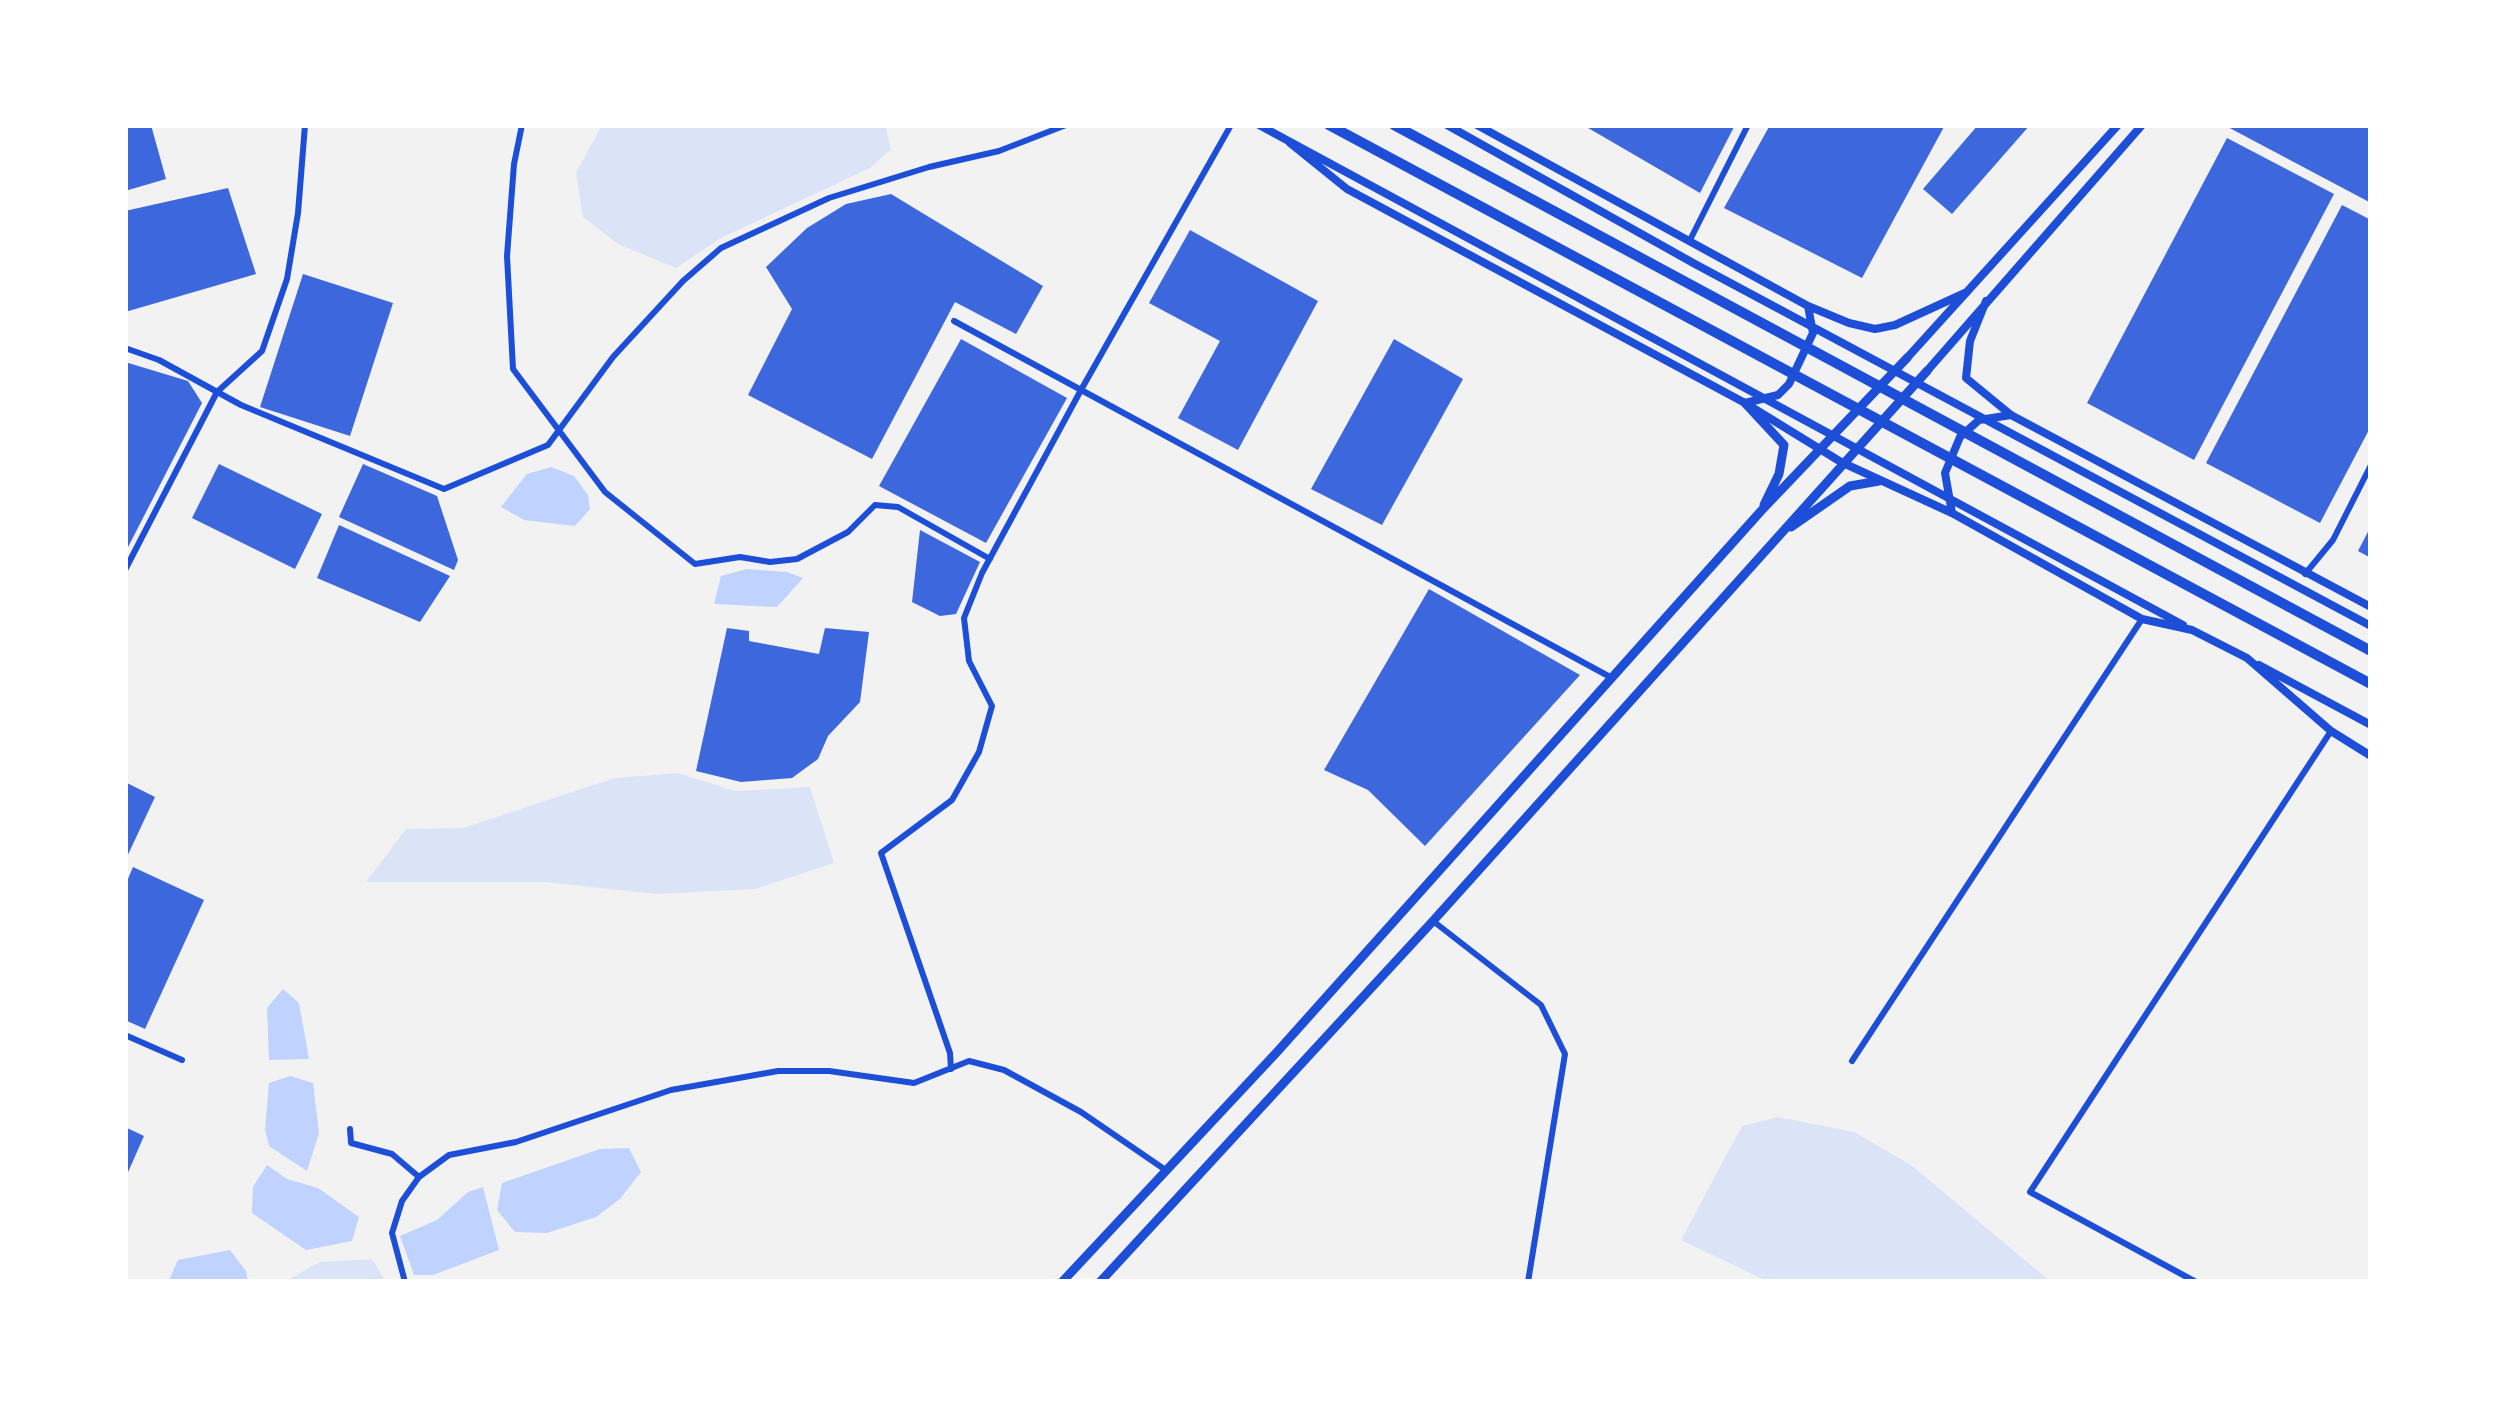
<!DOCTYPE html>
<html>
<head>
<meta charset="utf-8">
<style>
	body { margin:0 }
	#map { position:relative; width:2496px; height:1407px; overflow:hidden; background:#f2f2f2; font-family:Quicksand,sans-serif }
	canvas { display:block }
	.frame { position:absolute; inset:0; border:128px solid #fff; pointer-events:none }
</style>
</head>
<body>
<div id="map">
<canvas width="2496" height="1407"></canvas>
<div class="frame"></div>
</div>
<script>
const g = document.querySelector('canvas').getContext('2d');
g.lineJoin = 'round';
function paint(path, color) { g.fillStyle = color; g.fill(path, 'evenodd'); }
const shape = rows => new Path2D(rows.map(r => 'M' + r).join(''));
function trace(path, color, width, dash) { g.strokeStyle = color; g.lineWidth = width; g.lineCap = dash ? 'butt' : 'round'; g.setLineDash(dash || []); g.stroke(path); }
paint(shape([
	[602,125,885,125,891,149,870,168,721,238,676,268,618,244,583,217,576,173],
	[678,773,735,791,810,787,834,863,755,889,656,894,544,882,366,882,406,829,463,828,615,778],
	[1778,1117,1854,1132,1911,1165,2051,1282,1769,1282,1681,1240,1742,1126],
	[372,1259,386,1282,284,1282,320,1262]
]), '#dbe4f7');
paint(shape([
	[551,467,574,476,588,495,590,509,575,526,524,520,501,507,527,474],
	[747,569,787,572,803,578,777,607,714,604,721,576],
	[283,989,299,1003,309,1059,269,1060,267,1008],
	[290,1076,313,1083,319,1133,307,1171,269,1146,265,1129,269,1083],
	[629,1148,641,1172,620,1199,596,1217,547,1233,515,1232,497,1210,502,1183,600,1149],
	[267,1165,287,1179,318,1188,359,1217,352,1241,306,1250,252,1213,253,1187],
	[483,1187,499,1250,433,1275,414,1275,400,1236,437,1220,468,1192],
	[230,1250,246,1271,248,1282,168,1282,178,1260]
]), '#bfd3fe');
paint(shape([
	[125,125,151,125,166,179,125,191],
	[1583,125,1735,125,1700,193],
	[1770,125,1945,125,1862,278,1724,208],
	[1978,125,2030,125,1952,214,1923,189],
	[2224,125,2371,125,2371,203],
	[2227,138,2334,194,2194,460,2087,403],
	[228,188,256,274,125,312,125,211],
	[891,194,1043,286,1016,334,955,302,872,459,748,395,792,309,766,267,807,228,846,204],
	[2342,205,2371,220,2371,426,2320,523,2206,463],
	[1190,230,1318,301,1238,450,1178,418,1220,341,1149,303],
	[303,274,393,303,350,436,260,407],
	[961,339,1067,398,986,543,879,486],
	[1394,339,1463,379,1382,525,1311,489],
	[125,362,188,381,202,403,125,553],
	[219,464,322,514,295,569,192,518],
	[363,464,437,496,458,560,454,570,339,517],
	[339,525,450,576,420,622,317,578],
	[2371,526,2371,558,2358,551],
	[920,530,980,562,956,614,940,616,912,602],
	[1429,589,1580,675,1425,846,1368,790,1324,770],
	[727,628,749,631,749,641,819,654,825,628,869,632,860,702,828,736,818,759,792,778,741,782,696,771],
	[125,782,155,797,125,861],
	[133,867,204,900,145,1029,125,1020,125,886],
	[125,1127,144,1136,125,1179]
]), '#3d67dc');
trace(shape([
	[522,125,514,164,507,256,513,369,605,492,695,564,740,557,770,562,797,559,848,532,875,505,898,507,990,559],
	[1691,238,1748,125],
	[954,321,1612,678],
	[125,348,159,360,241,405,444,489,548,445,613,357,683,281,721,248,829,198,929,167,999,151,1066,125],
	[125,570,217,392,262,351,287,279,298,213,305,125],
	[2305,574,2333,540,2371,465],
	[1433,921,1541,1005,1565,1054,1528,1282],
	[125,1035,182,1060],
	[1852,1061,2142,619],
	[951,1069,950,1053,881,853,952,800,979,752,992,706,969,661,964,618,982,573,1081,390,1231,125],
	[350,1129,351,1143,392,1154,419,1177],
	[405,1282,392,1233,402,1201,419,1177,449,1155,516,1142,671,1090,778,1071,829,1071,914,1083,969,1061,1004,1070,1081,1112,1167,1171],
	[2196,1282,2030,1192,2331,731]
]), '#1d4ed8', 6);
trace(shape([
	[1259,125,2183,625],
	[1447,125,1695,264,2371,626],
	[1477,125,1808,306,1849,323,1875,329,1895,325,1967,292],
	[1290,143,1347,189,1745,403,1841,462,1952,513,2142,619,2192,630,2247,658,2331,731,2371,756],
	[1986,301,1970,341,1966,378,2011,415,2371,607],
	[1907,358,2118,125],
	[1927,371,2142,125],
	[1745,403,1778,395,1789,384,1813,333,1808,306],
	[1952,513,1945,473,1960,437,1979,420,2011,415],
	[2259,665,2371,725]
]), '#1d4ed8', 8);
trace(shape([
	[1745,403,1784,445,1779,474,1764,505],
	[1791,527,1850,486,1879,481],
	[1062,1282,1277,1052,1761,511,1907,358],
	[1100,1282,1433,921,1927,371]
]), '#1d4ed8', 9);
trace(shape([
	[1329,125,2371,684],
	[1394,125,2371,651]
]), '#1d4ed8', 10);
</script>
</body>
</html>
